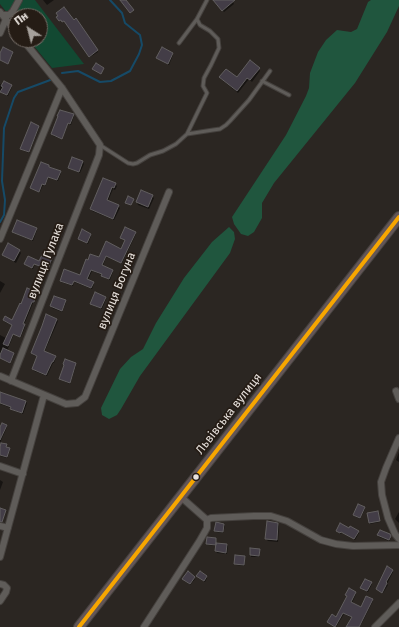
<!DOCTYPE html>
<html>
<head>
<meta charset="utf-8">
<style>
	body { margin:0 }
	#map { position:relative; width:399px; height:627px; overflow:hidden; background:#2b2622; font-family:"Fira Sans",sans-serif }
	canvas { display:block }
	.north { position:absolute; left:8px; top:8px; width:40px; height:40px; box-sizing:border-box; background:#251c15; border:1px solid #736b65; border-radius:50%; rotate:324deg; font-size:11px; font-weight:700; line-height:16px; text-align:center; color:#e7e1dc }
	.north::after { content:''; display:block; margin:auto; width:14px; height:18px; background:#a5a09b; clip-path:polygon(50% 0,100% 100%,50% 72%,0 100%) }
</style>
</head>
<body>
<div id="map">
<canvas width="399" height="627"></canvas>
<div class="north">Пн</div>
</div>
<script>
const g = document.querySelector('canvas').getContext('2d');
g.lineJoin = 'round';
function paint(path, color) { g.fillStyle = color; g.fill(path, 'evenodd'); }
const shape = rows => new Path2D(rows.map(r => 'M' + r).join(''));
function trace(path, color, width, dash) { g.strokeStyle = color; g.lineWidth = width; g.lineCap = dash ? 'butt' : 'round'; g.setLineDash(dash || []); g.stroke(path); }
function write(font, color, halo, rows, align = 'center') {
  g.font = font + ' "Fira Sans",sans-serif'; g.lineWidth = 3.5; g.setLineDash([]); g.textBaseline = 'middle'; g.strokeStyle = halo; g.fillStyle = color; for (const [text, x, y, turn = 0] of rows) {
    g.save(); g.translate(x, y); g.rotate((+turn || 0) * Math.PI / 180); g.textAlign = isNaN(turn) ? turn : align; if (halo) g.strokeText(text, 0, 0); g.fillText(text, 0, 0); g.restore();
  }
}
paint(shape([
	[0,0,35,0,84,64,52,68,29,40,40,40,40,16,16,16,16,24,0,4]
]), '#124932');
paint(shape([
	[371,0,399,0,399,6,387,32,355,83,274,183,262,203,262,218,254,232,248,236,241,234,234,224,232,217,286,135,306,96,309,88,310,73,318,52,326,40,337,30,351,32,357,29,368,2],
	[229,227,234,232,235,239,230,253,140,376,121,409,117,415,109,419,102,415,101,408,120,369,131,357,143,349,156,323,184,278,212,242]
]), '#20563e');
paint(shape([
	[43,0,54,0,47,5],
	[217,0,232,0,234,4,224,12,217,4],
	[58,18,74,21,76,20,98,52,90,57,65,21,63,22,62,20,60,21],
	[162,49,173,54,173,55,169,65,158,59,157,58],
	[13,53,13,54,8,64,0,60,0,55],
	[259,69,260,71,252,82,249,79,238,93,221,79,220,77,237,79],
	[0,84,3,85,11,85,12,87,8,96,0,92],
	[73,115,74,116,71,125,68,124,62,139,53,136,52,134],
	[31,124,39,127,39,128,29,153,22,150,21,149],
	[73,158,83,162,84,164,80,173,70,169,69,167],
	[49,166,49,167,60,172,61,173,58,181,49,177,45,186,43,185,40,192,32,189,31,188],
	[103,179,115,184,117,186,115,190,113,189,108,201,118,206,120,208,114,220,92,211,91,209],
	[141,191,152,196,154,198,149,209,138,205,137,202],
	[36,229,37,230,33,241,14,233,13,232],
	[135,233,136,234,122,263,106,257,103,266,113,271,113,272,110,280,103,277,102,275,92,271,88,280,93,283,94,284,92,289,74,282,73,286,61,282,61,280,80,276,100,259,106,243,121,250,126,241,121,238],
	[91,234,91,236,88,244,80,240,79,239],
	[19,250,21,253,16,263,5,257,3,255],
	[51,259,52,261,48,270,35,264,33,269,26,265,25,264,40,263],
	[0,281,5,284,0,293],
	[37,293,37,294,34,303,33,303,24,325,25,327,21,337,14,334,7,351,13,354,14,355,10,364,0,358,0,335,6,338,7,337,12,325,5,322,4,320,13,321],
	[105,298,106,299,102,309,92,305,91,304],
	[65,301,66,303,62,312,52,308,51,306],
	[57,320,58,321,44,353,55,357,56,358,54,363,53,363,47,376,34,371,33,369,38,357,33,355,32,353],
	[75,364,76,366,70,384,61,380,60,379],
	[0,393,26,402,27,403,23,414,12,410,11,408,0,404],
	[6,425,7,427,0,443,0,430],
	[6,445,7,448,10,450,7,458,0,456,0,450],
	[399,452,399,462,396,460],
	[0,480,3,482,0,490],
	[364,508,365,509,360,519,355,516,354,515],
	[399,512,399,523,395,519],
	[378,513,380,522,370,524,370,523],
	[278,524,279,526,278,542,268,541,266,539],
	[224,525,225,526,223,533,216,532,215,530],
	[351,528,359,533,355,540,342,532,341,534,337,531,350,529],
	[389,534,391,538,389,541,379,537,378,535],
	[216,539,216,544,227,545,228,546,227,554,217,553,216,551,217,546,208,545,207,544],
	[251,549,260,551,259,557,251,557],
	[244,557,245,559,244,566,236,565,235,564],
	[393,570,393,572,387,584,388,585,383,593,378,590,377,589],
	[197,576,206,577,207,578,205,582],
	[194,577,195,579,190,585,184,580],
	[371,583,372,584,368,592,362,589],
	[356,593,356,594,352,603,361,608,372,600,373,601,362,623,359,627,347,627,352,618,344,614,336,627,329,623,328,622,336,618]
]), '#0007');
trace(shape([
	[62,73,78,71,100,82,111,81,130,71,139,54,142,45,140,35,125,23,122,13,110,0],
	[0,222,4,215,5,200,2,181,4,128,14,98,18,92,53,79]
]), '#164a67', 2);
const building = shape([
	[120,0,126,0,134,10,130,13,120,0],
	[213,0,235,0,222,11,213,0],
	[64,7,74,20,76,18,98,50,89,57,64,21,62,22,61,20,59,21,56,17,58,16,56,13,64,7],
	[3,47,13,52,8,64,0,60,0,53,3,47],
	[162,47,173,53,168,64,156,58,162,47],
	[250,60,260,68,250,80,247,78,237,91,219,77,226,69,237,77,250,60],
	[96,63,104,68,101,74,92,69,96,63],
	[4,81,12,85,7,95,0,92,3,87,1,86,4,81],
	[60,110,74,114,70,124,68,123,62,139,51,134,58,116,57,116,60,110],
	[31,122,39,126,29,152,20,149,31,122],
	[72,157,83,161,79,172,68,168,72,157],
	[41,162,49,165,49,167,61,171,57,180,48,177,45,185,42,184,39,192,30,188,41,162],
	[103,178,116,183,114,188,112,187,107,200,119,205,113,219,90,209,103,178],
	[141,190,153,195,148,207,136,202,141,190],
	[128,196,134,199,131,205,125,203,128,196],
	[17,220,37,228,32,240,12,232,17,220],
	[125,227,136,232,121,263,106,256,102,265,113,270,109,279,101,276,102,274,91,270,87,279,94,282,91,288,74,281,72,285,60,281,64,269,80,275,86,259,88,260,90,254,99,257,106,241,121,249,125,240,120,238,125,227],
	[82,229,91,234,87,243,78,239,82,229],
	[8,243,20,250,14,261,2,255,8,243],
	[42,255,52,258,48,269,34,264,32,268,24,264,28,256,39,261,42,255],
	[27,288,37,292,34,302,32,302,23,324,25,324,20,337,13,334,8,346,3,344,12,325,3,320,5,316,12,320,20,303,21,304,27,288],
	[95,292,106,297,101,308,90,304,95,292],
	[54,296,66,300,62,311,50,306,54,296],
	[46,314,57,319,44,351,56,356,53,362,52,362,46,375,32,369,37,356,31,353,42,326,46,314],
	[3,348,14,353,10,363,0,358,0,355,3,348],
	[65,359,76,363,70,383,59,379,64,365,63,364,65,359],
	[0,392,26,401,22,413,10,409,11,407,0,403,0,392],
	[2,423,7,425,0,440,0,427,2,423],
	[1,443,7,444,6,447,10,448,7,457,0,455,0,447,1,443],
	[358,504,365,507,360,518,353,515,358,504],
	[0,508,6,510,2,522,0,522,0,508],
	[378,511,380,521,369,523,367,513,378,511],
	[267,521,278,523,277,540,265,539,267,521],
	[216,522,224,524,223,532,214,531,216,522],
	[340,523,349,528,350,526,359,531,354,539,341,532,340,533,336,531,340,523],
	[380,530,390,534,391,536,389,540,377,535,380,530],
	[207,537,216,538,216,545,206,544,207,537],
	[216,543,227,544,226,553,215,551,216,543],
	[250,548,260,549,259,556,250,555,250,548],
	[235,555,245,556,244,565,234,564,235,555],
	[387,566,393,570,386,582,387,583,382,593,376,589,387,566],
	[188,571,195,577,190,584,182,579,188,571],
	[200,571,207,576,204,581,196,576,200,571],
	[365,579,372,582,367,591,360,588,365,579],
	[349,588,356,592,351,602,361,607,366,596,373,599,359,627,346,627,352,617,343,613,335,627,327,622,332,614,336,617,347,596,345,595,349,588]
]);
paint(building, '#433d47');
trace(building, '#615e5f', 1);
const lane = shape([
	[179,43,197,19],
	[262,81,289,95],
	[187,134,213,130,220,129,226,125,230,121,249,100,270,71],
	[100,145,128,163,133,164,137,163,150,155,163,151,176,144,187,134,207,93,203,86,204,78,211,65,219,48,218,39,210,31,200,25,197,19,207,0]
]);
const street = shape([
	[0,12,16,32],
	[3,15,9,15,13,11,19,0],
	[0,33,6,19],
	[0,239,62,88],
	[0,376,66,404,77,403,85,397,169,192],
	[11,381,99,155,100,145,62,88,23,40],
	[396,391,399,399],
	[399,438,386,468,381,482,382,495,388,518,395,534,399,539],
	[0,466,23,474],
	[207,520,211,518,254,516,271,516,287,521,321,540,336,544,353,546,399,545],
	[0,526,8,528],
	[0,557,44,395],
	[0,584,4,585,7,588,6,592,0,601],
	[144,627,199,542,207,528,207,520,181,497],
	[375,627,399,603]
]);
const primary = shape([
	[79,627,399,217]
]);
trace(lane, '#45413e', 5);
trace(street, '#45413e', 8);
trace(primary, '#45413e', 12);
trace(lane, '#5f5c59', 3);
trace(street, '#5f5c59', 6);
trace(primary, '#635657', 10);
trace(shape([
	[79,627,399,217]
]), '#f7a600', 4);
for (const [x, y, r, color] of [
	[196,477,3.5,"#e7e1dc"]
]) { const dot = new Path2D(); dot.arc(x, y, r, 0, 2 * Math.PI); g.fillStyle = color; g.fill(dot); trace(dot, '#251c15', 1.5); }
write('12px', '#e7e1dc', '#251c15', [
	["вулиця Гулака",46,261,-69],
	["вулиця Богуна",117,291,-68],
	["Львівська вулиця",229,414,-52]
]);
</script>
</body>
</html>
